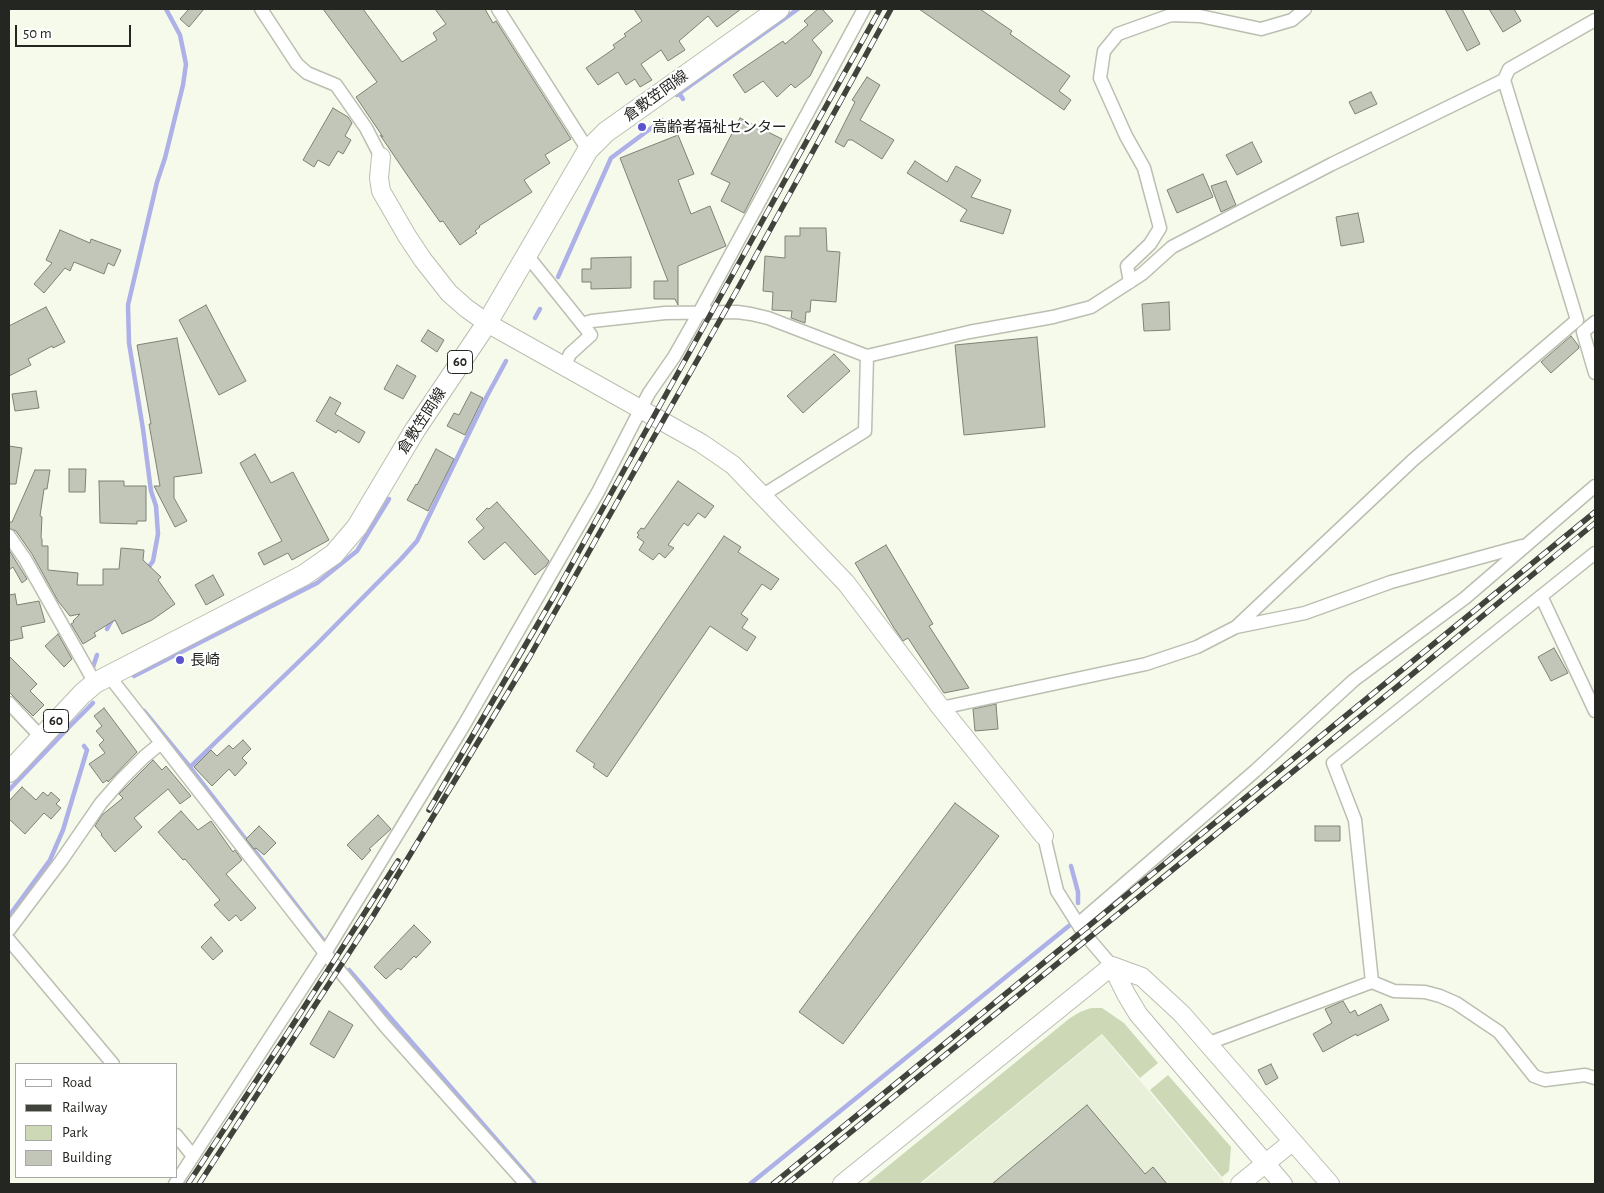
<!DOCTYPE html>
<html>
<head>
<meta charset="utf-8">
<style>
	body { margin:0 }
	#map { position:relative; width:1604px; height:1193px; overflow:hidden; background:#f5faeb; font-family:"Alegreya Sans",sans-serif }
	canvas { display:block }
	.frame { position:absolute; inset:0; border:10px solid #242621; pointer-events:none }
	.legend { position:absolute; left:15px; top:1063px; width:162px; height:115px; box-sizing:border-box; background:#fff; border:1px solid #a7a8a6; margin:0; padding:6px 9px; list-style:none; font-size:15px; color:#242621 }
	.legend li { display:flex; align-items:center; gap:10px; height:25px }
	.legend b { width:25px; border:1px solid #a7a8a6 }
	.scale { position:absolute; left:15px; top:25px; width:116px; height:22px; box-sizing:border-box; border:2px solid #242621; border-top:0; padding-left:6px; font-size:15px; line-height:18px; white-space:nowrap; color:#242621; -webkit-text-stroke:4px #fff; paint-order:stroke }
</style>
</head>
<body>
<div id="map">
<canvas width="1604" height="1193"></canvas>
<div class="frame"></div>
<ul class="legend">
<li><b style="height:6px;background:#fff"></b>Road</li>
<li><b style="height:6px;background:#40423c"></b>Railway</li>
<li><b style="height:14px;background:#cdd8b6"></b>Park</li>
<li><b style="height:14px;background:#c1c6b8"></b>Building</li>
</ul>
<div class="scale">50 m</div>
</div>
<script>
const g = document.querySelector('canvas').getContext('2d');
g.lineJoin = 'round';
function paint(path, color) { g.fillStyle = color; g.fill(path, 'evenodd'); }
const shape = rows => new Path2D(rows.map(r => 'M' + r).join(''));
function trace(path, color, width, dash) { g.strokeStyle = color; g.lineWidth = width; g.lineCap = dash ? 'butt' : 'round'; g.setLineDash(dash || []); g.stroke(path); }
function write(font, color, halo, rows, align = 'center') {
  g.font = font + ' "Alegreya Sans","Noto Sans JP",sans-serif'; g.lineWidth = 4.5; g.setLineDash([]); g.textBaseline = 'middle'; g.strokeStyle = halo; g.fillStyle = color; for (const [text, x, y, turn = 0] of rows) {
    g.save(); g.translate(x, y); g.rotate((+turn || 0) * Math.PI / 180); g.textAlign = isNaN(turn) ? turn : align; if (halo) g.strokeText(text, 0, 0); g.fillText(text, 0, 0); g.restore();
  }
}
paint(shape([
	[1102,1035,1225,1183,1223,1184,921,1184]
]), '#e8f0d9');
paint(shape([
	[1091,1008,1102,1008,1124,1023,1158,1063,1140,1078,1102,1034,919,1184,866,1184,1070,1018,1080,1012],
	[1168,1075,1231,1147,1229,1171,1222,1177,1150,1090]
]), '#cdd8b6');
trace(shape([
	[679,93,683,99],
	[677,95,798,9],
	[558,277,611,158,662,120],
	[535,318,540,309],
	[146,571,153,561,158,534,156,506,151,491,143,429,129,343,128,305,157,182,165,158,183,85,186,64,180,35,166,9],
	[107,629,113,618],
	[92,670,97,655],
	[134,676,317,583,357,551,389,499],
	[144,711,190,767,324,941],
	[190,767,316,645,401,559,417,541,487,396,506,361],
	[9,790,71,725,93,703],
	[1071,866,1078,892,1078,903],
	[9,916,50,860,63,830,87,750,84,746],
	[349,970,535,1184],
	[750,1184,1070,925]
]), '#adb1e7', 4.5);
const building = shape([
	[189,9,204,9,189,27,180,19,189,9],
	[323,9,363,9,402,62,437,40,433,33,446,24,435,9,485,9,493,23,496,21,571,139,545,155,550,163,524,180,532,192,479,226,480,227,475,231,477,233,460,245,443,221,440,222,416,188,380,135,383,137,356,97,377,82,323,9],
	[634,9,741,9,717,27,708,16,679,41,685,50,668,61,661,50,641,64,652,80,640,87,635,79,626,85,618,72,598,85,586,68,615,48,613,45,626,36,624,34,642,21,634,9],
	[818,9,822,9,833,21,812,40,822,52,810,76,795,88,791,84,777,97,763,81,745,93,733,75,783,41,785,44,808,25,804,21,818,9],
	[919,9,980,9,1012,31,1010,34,1070,76,1059,91,1071,100,1064,110,919,9],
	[1445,9,1462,9,1480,44,1467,51,1445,9],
	[1489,9,1514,9,1521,21,1503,32,1489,9],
	[867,77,880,85,860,120,894,140,882,159,852,140,848,140,844,147,835,142,855,102,852,100,867,77],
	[1371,92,1377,104,1355,114,1349,102,1371,92],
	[333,108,348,117,352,123,345,136,351,140,343,154,338,151,329,166,318,160,314,167,303,160,333,108],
	[740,118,782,139,744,213,721,201,730,183,711,174,740,118],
	[678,135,694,174,678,180,691,214,710,206,726,246,678,266,678,305,675,299,654,299,654,281,668,281,620,158,678,135],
	[1252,142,1262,162,1237,175,1226,155,1252,142],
	[915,161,947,182,956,166,981,180,971,197,1011,210,1003,234,960,221,967,210,907,173,915,161],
	[1203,174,1213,197,1177,213,1167,190,1203,174],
	[1226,181,1236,205,1221,212,1211,186,1226,181],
	[1358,213,1364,242,1341,246,1336,217,1358,213],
	[800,228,826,228,827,251,840,252,836,302,811,300,810,312,806,312,805,323,791,318,792,311,772,310,773,292,763,291,765,256,785,258,785,236,800,236,800,228],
	[60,230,90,243,91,239,121,250,114,266,108,263,104,274,74,262,70,271,65,268,44,293,34,284,52,263,46,260,60,230],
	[631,257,631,288,591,289,591,282,582,282,582,269,591,269,591,258,631,257],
	[1169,302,1170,330,1144,331,1142,304,1169,302],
	[206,305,246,381,219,395,179,320,206,305],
	[46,307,65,342,53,348,52,346,28,359,31,365,9,376,9,326,46,307],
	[428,330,444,340,437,352,421,341,428,330],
	[1571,336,1578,345,1579,348,1551,373,1541,362,1571,336],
	[1037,337,1045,427,964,435,955,345,1037,337],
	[177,338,202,473,174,477,174,498,187,521,175,527,154,486,160,486,149,424,151,424,137,345,177,338],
	[834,354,850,371,803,413,787,396,834,354],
	[397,365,416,376,403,399,384,389,397,365],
	[36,391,39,408,15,411,12,394,36,391],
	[471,392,483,398,465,435,447,426,454,413,459,415,471,392],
	[330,397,341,403,335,414,365,432,359,443,338,430,336,433,316,421,330,397],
	[9,446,22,448,16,484,9,484,9,446],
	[436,449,454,459,428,511,407,500,416,484,417,485,436,449],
	[255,454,271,483,293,472,329,540,292,560,288,553,264,565,258,553,282,541,240,463,255,454],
	[69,469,86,469,85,492,69,492,69,469],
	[35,470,50,470,47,489,44,489,40,516,42,517,41,538,42,539,42,546,48,546,48,570,78,573,77,585,103,585,103,569,119,569,121,548,144,550,143,560,161,577,158,580,175,604,152,620,122,634,115,620,94,633,96,636,83,644,71,624,74,622,73,621,80,614,70,616,58,601,32,554,16,531,9,528,9,522,12,522,35,470],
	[99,481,124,481,124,486,146,486,146,521,137,521,137,524,100,523,99,481],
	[678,481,714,506,705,518,698,513,688,526,684,523,668,545,674,548,665,558,659,553,653,560,639,550,644,542,637,537,639,535,637,533,641,528,644,529,678,481],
	[497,502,549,561,546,566,535,575,505,542,484,560,468,542,484,528,476,519,487,508,489,509,497,502],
	[724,536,741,547,738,552,779,579,771,590,762,584,741,614,748,619,742,628,756,637,747,651,710,626,607,777,593,767,595,764,576,751,724,536],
	[886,545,933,624,929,626,969,688,944,693,908,638,903,641,894,628,855,563,886,545],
	[9,550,27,579,22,583,13,567,9,570,9,550],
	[213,575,224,595,206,605,195,585,213,575],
	[15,594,17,605,39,601,45,622,21,627,23,638,9,641,9,595,15,594],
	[58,634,72,659,64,667,45,646,58,634],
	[1554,648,1568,673,1551,681,1538,657,1554,648],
	[9,656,37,684,30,691,44,705,33,716,9,692,9,656],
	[996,704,998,729,975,731,973,709,996,704],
	[104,708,137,752,108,782,107,780,103,783,89,764,105,753,99,745,104,740,96,731,102,726,94,716,104,708],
	[243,740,251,749,242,758,247,763,235,776,229,769,212,786,194,767,211,750,217,756,229,745,233,749,243,740],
	[153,760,162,770,166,766,191,796,180,804,168,789,134,818,142,827,115,852,101,835,102,834,95,826,102,815,123,798,119,794,153,760],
	[22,787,36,800,43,792,48,796,51,792,60,800,56,804,61,808,51,819,44,813,25,834,9,819,9,801,22,787],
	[955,803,999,836,843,1044,799,1012,955,803],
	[181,811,198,830,211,821,233,852,235,850,242,860,226,874,256,908,241,921,236,915,229,921,214,905,220,900,185,859,183,860,158,832,181,811],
	[378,815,391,829,369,849,371,850,362,860,347,845,378,815],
	[259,826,276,843,264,855,256,848,254,849,246,839,259,826],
	[1315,826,1340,826,1340,841,1315,841,1315,826],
	[414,925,431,942,416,958,414,956,401,970,398,968,386,979,374,967,414,925],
	[211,937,223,951,213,960,201,947,211,937],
	[1343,1001,1350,1013,1355,1010,1358,1016,1381,1004,1389,1020,1357,1036,1356,1034,1323,1052,1313,1034,1332,1023,1325,1009,1343,1001],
	[329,1011,353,1025,334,1058,310,1044,329,1011],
	[1271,1064,1278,1078,1266,1085,1258,1070,1271,1064],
	[1087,1105,1145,1174,1153,1167,1167,1184,992,1184,1087,1105]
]);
paint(building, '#c1c6b8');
trace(building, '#7d8274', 1);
const street = shape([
	[261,9,297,64,307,73,336,85,366,128,381,157],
	[498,9,588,150],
	[526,254,591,335,570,354,564,367],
	[1130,282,1127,266,1150,244,1160,228,1144,168,1126,136,1100,78,1104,51,1118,34,1171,15,1200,16,1261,29,1292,20,1305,9],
	[1595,322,1583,332,1595,373],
	[582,324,592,321,665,313,737,312,751,314,768,318,867,356,969,332,1053,317,1091,307,1142,274,1172,247,1332,164,1504,80],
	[763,495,865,431,867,356],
	[9,536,25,559,95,683],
	[1595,553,1333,763,1355,820,1372,982,1394,991,1425,992,1440,996,1456,1003,1499,1032,1534,1076,1545,1080,1585,1075,1595,1078],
	[1541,596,1595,711],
	[1236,627,1305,613,1391,582,1522,546],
	[109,676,325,953,385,1026,526,1184],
	[9,703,41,737],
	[941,708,1146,664,1197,647,1236,627,1413,460,1577,320,1504,80,1509,69,1595,20],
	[1044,836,1057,891,1083,932,1112,966],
	[1078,924,1255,771,1354,680,1465,598,1595,486],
	[9,930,61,861,101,803,122,779,144,757,161,743],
	[9,940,113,1064],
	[1209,1043,1372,982],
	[176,1135,193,1156],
	[175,1184,325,953,464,725,598,492,649,393,674,357,699,313,864,9]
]);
const secondary = shape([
	[381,157,379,178,381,191,407,236,423,260,449,293,466,308,487,323,701,443,733,465,846,583,941,708,1044,836],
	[1112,966,1142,977,1182,1014,1330,1184],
	[1112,966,1126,994,1138,1014,1283,1184],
	[842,1184,1112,966],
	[1240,1184,1292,1142]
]);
const primary = shape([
	[9,772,82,694,95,683,304,575,334,554,357,527,415,430,487,323,588,150,606,132,779,9]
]);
trace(street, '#babfb1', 15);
trace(secondary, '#babfb1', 20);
trace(primary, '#babfb1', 22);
trace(street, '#fff', 12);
trace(secondary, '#fff', 18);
trace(primary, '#fff', 20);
const rail = shape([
	[429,810,553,598,880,9],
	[188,1184,283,1040,398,861],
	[199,1184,373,916,530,656,737,290,891,9],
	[773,1184,1595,512],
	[787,1184,1398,686,1595,523]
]);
trace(rail, '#40423c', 5.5);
trace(rail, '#fff', 4, [11]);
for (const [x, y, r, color] of [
	[642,127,5,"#5a53cb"],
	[180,660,5,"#5a53cb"]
]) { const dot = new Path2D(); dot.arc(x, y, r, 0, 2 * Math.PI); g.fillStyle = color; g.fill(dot); trace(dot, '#fff', 2); }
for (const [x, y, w] of [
	[460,362,25],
	[56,721,25]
]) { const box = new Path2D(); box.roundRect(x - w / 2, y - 11.5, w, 23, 4); g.fillStyle = '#fff'; g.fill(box); trace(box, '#242621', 1); }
write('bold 14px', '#242621', null, [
	["60",460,362],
	["60",56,721]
]);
write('15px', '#242621', '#fff', [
	["倉敷笠岡線",656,96,-36],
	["倉敷笠岡線",422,421,-57]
]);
write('15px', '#242621', '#fff', [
	["高齢者福祉センター",652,127],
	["長崎",190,660]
], 'left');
</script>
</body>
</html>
